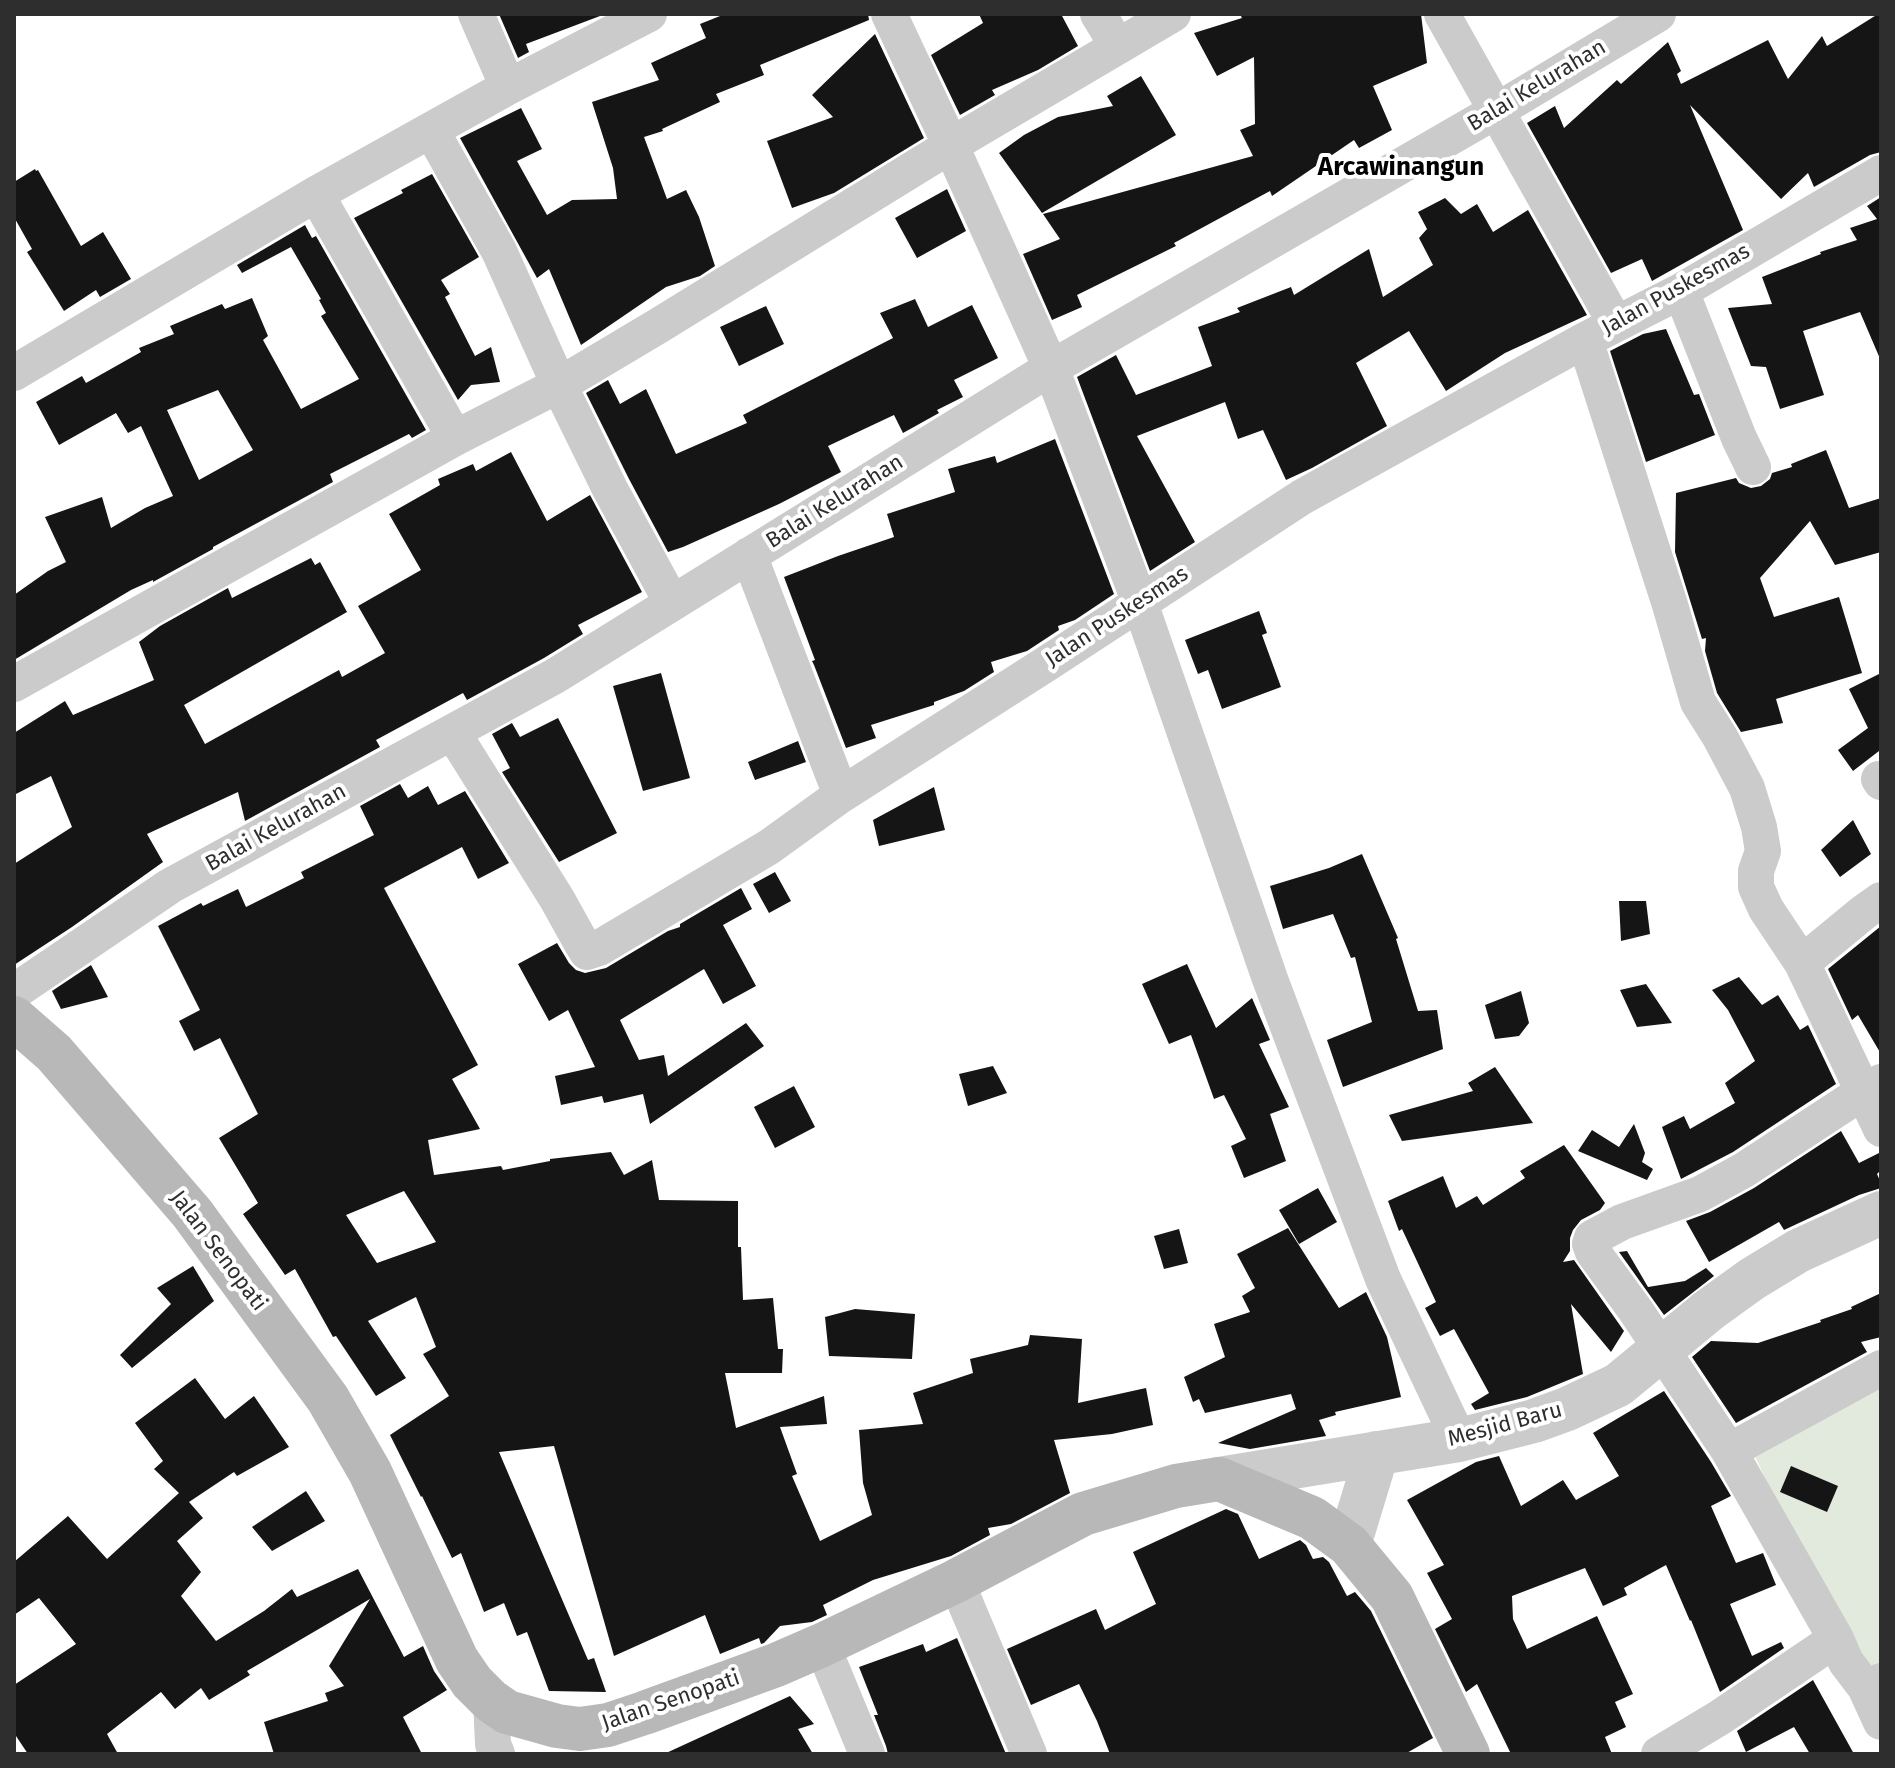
<!DOCTYPE html>
<html>
<head>
<meta charset="utf-8">
<style>
	body { margin:0 }
	#map { position:relative; width:1895px; height:1768px; overflow:hidden; background:#fff; font-family:"Fira Sans",sans-serif }
	canvas { display:block }
	.frame { position:absolute; inset:0; border:16px solid #2e2e2e; pointer-events:none }
</style>
</head>
<body>
<div id="map">
<canvas width="1895" height="1768"></canvas>
<div class="frame"></div>
</div>
<script>
const g = document.querySelector('canvas').getContext('2d');
g.lineJoin = 'round';
function paint(path, color) { g.fillStyle = color; g.fill(path, 'evenodd'); }
const shape = rows => new Path2D(rows.map(r => 'M' + r).join(''));
function trace(path, color, width, dash) { g.strokeStyle = color; g.lineWidth = width; g.lineCap = dash ? 'butt' : 'round'; g.setLineDash(dash || []); g.stroke(path); }
function write(font, color, halo, rows, align = 'center') {
  g.font = font + ' "Fira Sans",sans-serif'; g.lineWidth = 8; g.setLineDash([]); g.textBaseline = 'middle'; g.strokeStyle = halo; g.fillStyle = color; for (const [text, x, y, turn = 0] of rows) {
    g.save(); g.translate(x, y); g.rotate((+turn || 0) * Math.PI / 180); g.textAlign = isNaN(turn) ? turn : align; if (halo) g.strokeText(text, 0, 0); g.fillText(text, 0, 0); g.restore();
  }
}
paint(shape([
	[1881,1373,1881,1665,1866,1671,1770,1489,1744,1432]
]), '#e2eadd');
paint(shape([
	[499,14,600,14,600,16,526,44,529,52,518,58],
	[725,14,868,14,869,20,760,65,764,75,716,94,720,102,662,129,663,131,644,137,667,199,686,190,699,217,715,266,700,276,666,287,581,345,549,269,537,278,460,138,521,108,542,149,517,161,547,215,572,200,617,199,613,168,592,102,659,80,651,63,706,38,700,24],
	[979,14,1061,14,1078,46,1038,70,992,90,995,95,960,115,931,55,983,23],
	[1240,14,1421,14,1427,63,1373,86,1392,130,1359,148,1354,140,1272,196,1270,191,1174,243,1176,246,1077,295,1082,307,1052,320,1023,254,1060,239,1043,214,1253,156,1240,130,1255,124,1254,57,1217,76,1194,33,1242,18],
	[1878,14,1881,14,1881,152,1870,155,1814,187,1808,173,1781,199,1690,105,1743,230,1652,281,1642,259,1611,273,1527,123,1555,106,1564,128,1617,80,1621,84,1668,42,1681,71,1677,74,1681,84,1768,40,1788,79,1822,36,1827,46],
	[875,34,924,138,834,193,792,208,767,141,833,117,812,95],
	[1141,76,1176,135,1042,213,999,153,1024,135,1058,117,1113,106,1107,96],
	[35,169,36,171,38,170,81,246,103,232,131,279,100,297,96,290,64,311,27,252,32,249,14,217,14,182],
	[432,174,479,257,441,280,450,294,445,297,475,356,491,347,500,382,471,385,458,400,354,218,403,193,401,190],
	[947,189,966,231,917,258,895,218],
	[1881,197,1881,361,1860,312,1803,331,1824,395,1780,409,1766,367,1751,366,1728,308,1772,304,1762,277,1821,254,1820,252,1857,240,1850,228,1877,219,1867,206],
	[1445,198,1461,214,1477,204,1493,232,1528,210,1587,315,1505,353,1446,391,1409,331,1356,363,1387,426,1312,468,1286,480,1263,430,1238,439,1225,402,1137,436,1195,542,1150,571,1077,377,1116,355,1136,395,1212,366,1198,327,1240,312,1237,308,1291,287,1294,295,1369,249,1383,297,1433,265,1419,238,1427,229,1418,212],
	[305,225,312,238,316,236,426,430,412,438,409,434,330,474,333,482,213,547,213,549,153,582,153,580,131,590,14,660,14,595,48,571,66,562,45,517,102,497,111,528,145,508,173,496,141,426,128,433,116,413,59,445,36,402,82,376,86,383,141,352,139,348,174,334,170,326,222,304,225,309,252,298,268,336,263,340,301,409,359,379,321,316,326,313,319,300,321,299,291,247,242,273,237,265],
	[218,390,253,450,199,480,167,410],
	[915,299,928,327,972,305,998,358,954,380,963,397,937,410,939,413,903,433,894,415,828,446,841,472,779,504,683,547,668,552,629,479,586,393,608,380,620,404,646,389,676,454,747,423,743,415,893,338,880,313],
	[766,306,784,344,739,366,720,327],
	[1666,329,1694,395,1699,394,1715,435,1646,462,1610,351,1643,334],
	[1055,439,1114,594,1075,620,1058,626,1059,630,1027,651,991,662,994,672,964,691,934,702,934,705,871,725,876,738,846,748,814,665,812,661,815,660,784,577,838,556,894,537,887,514,955,492,948,469,995,456,997,463],
	[1826,450,1849,508,1881,498,1881,552,1835,565,1810,521,1760,578,1774,617,1839,597,1862,673,1776,699,1783,723,1741,732,1717,693,1705,651,1706,638,1702,639,1675,552,1676,493,1736,478,1739,483,1751,488,1761,486,1770,479,1772,473,1792,467,1791,464],
	[511,452,547,521,590,495,642,592,578,625,583,634,544,658,467,700,463,693,376,740,380,747,245,821,238,792,147,834,163,862,72,927,14,965,14,864,72,827,51,776,14,795,14,733,65,701,73,715,154,680,139,642,160,626,228,588,232,598,311,558,315,565,320,562,347,612,184,705,205,744,339,670,342,677,385,653,358,606,421,570,389,514,440,485,438,479,473,464,476,471],
	[1259,611,1267,633,1262,635,1281,687,1222,709,1208,670,1198,674,1185,640],
	[661,673,690,778,643,791,613,686],
	[1881,673,1881,754,1879,751,1853,771,1838,750,1868,728,1849,689],
	[558,718,617,833,559,862,502,772,510,768,492,734,512,723,520,737],
	[798,741,806,762,755,780,748,762],
	[400,784,408,798,428,786,438,805,465,791,509,863,478,879,462,847,384,888,478,1065,452,1079,480,1129,428,1140,434,1175,501,1166,503,1170,550,1161,550,1159,611,1152,624,1175,652,1160,659,1200,738,1201,738,1247,741,1247,743,1300,773,1298,778,1349,783,1349,782,1373,725,1373,736,1428,824,1396,827,1424,780,1427,797,1474,792,1476,820,1541,872,1515,863,1483,859,1430,923,1424,913,1393,973,1373,970,1359,1028,1345,1030,1335,1082,1339,1078,1403,1146,1388,1153,1425,1112,1434,1054,1440,1070,1493,1011,1524,988,1528,990,1535,951,1556,873,1580,823,1605,827,1615,812,1622,780,1626,764,1643,761,1644,759,1638,720,1654,705,1615,614,1656,554,1446,499,1452,588,1660,594,1658,606,1692,549,1691,527,1632,517,1636,504,1603,484,1612,461,1553,452,1558,422,1496,421,1497,390,1435,449,1396,423,1354,436,1347,416,1297,368,1321,406,1378,376,1396,336,1336,333,1337,295,1269,285,1275,243,1214,258,1203,219,1138,258,1114,220,1038,194,1051,179,1021,200,1010,158,926,201,903,203,906,238,889,246,907,304,878,301,872,374,835,360,806],
	[404,1191,436,1242,377,1263,346,1215],
	[934,787,945,830,879,846,873,820],
	[1853,820,1871,854,1840,877,1821,850],
	[1362,854,1398,938,1396,939,1418,1011,1437,1010,1443,1049,1343,1087,1327,1040,1372,1022,1355,957,1351,958,1333,914,1283,929,1270,886,1329,868],
	[775,872,791,901,769,913,753,884],
	[741,888,752,909,723,925,756,986,723,1004,704,969,620,1020,639,1060,664,1055,668,1076,746,1023,764,1046,650,1124,643,1094,604,1103,602,1096,561,1105,555,1076,595,1067,568,1010,549,1021,518,964,557,943,569,963,576,970,585,973,606,968,668,931,680,927,680,924],
	[1619,901,1646,901,1650,934,1621,941],
	[1881,926,1881,1054,1858,1015,1852,1020,1828,969],
	[1187,964,1216,1028,1252,998,1270,1040,1259,1044,1289,1107,1270,1114,1286,1161,1244,1178,1231,1146,1246,1139,1224,1095,1214,1099,1191,1035,1169,1044,1142,984],
	[91,965,108,997,61,1009,52,991],
	[1739,977,1762,1005,1778,995,1800,1030,1808,1025,1836,1084,1733,1152,1681,1179,1662,1127,1684,1116,1690,1129,1735,1103,1725,1083,1755,1061,1728,1010,1712,990],
	[1646,984,1672,1023,1637,1027,1620,990],
	[1521,991,1529,1023,1519,1036,1495,1039,1485,1005],
	[993,1066,1007,1093,968,1106,959,1074],
	[1495,1067,1533,1123,1402,1141,1389,1115,1473,1091,1468,1083],
	[794,1086,815,1127,775,1148,754,1107],
	[1634,1124,1645,1153,1642,1162,1653,1169,1647,1180,1578,1151,1592,1130,1619,1147],
	[1841,1131,1859,1163,1881,1152,1881,1170,1877,1174,1881,1183,1881,1188,1859,1195,1784,1230,1779,1222,1709,1262,1686,1221,1710,1212,1754,1188],
	[1564,1145,1605,1203,1600,1210,1581,1220,1573,1230,1570,1238,1570,1251,1563,1262,1574,1260,1624,1331,1611,1352,1571,1304,1583,1374,1527,1397,1475,1410,1471,1404,1489,1393,1454,1329,1440,1336,1425,1308,1436,1302,1402,1229,1399,1231,1388,1201,1443,1176,1456,1208,1477,1196,1483,1205,1525,1178,1520,1171],
	[1318,1188,1337,1222,1299,1244,1279,1210],
	[1288,1228,1339,1308,1366,1292,1387,1337,1401,1397,1335,1412,1336,1415,1319,1420,1326,1436,1250,1449,1218,1443,1296,1409,1291,1394,1205,1413,1199,1399,1193,1402,1184,1377,1225,1357,1214,1324,1250,1312,1242,1296,1255,1288,1237,1254],
	[1179,1229,1188,1263,1164,1269,1154,1236],
	[1627,1251,1648,1287,1685,1281,1706,1268,1714,1276,1664,1315,1619,1252],
	[193,1266,214,1301,132,1368,120,1355,171,1304,157,1288],
	[1881,1293,1881,1337,1861,1342,1867,1352,1736,1423,1692,1357,1711,1341,1758,1343,1821,1322,1820,1320,1852,1309,1851,1307],
	[855,1309,915,1314,912,1359,829,1356,825,1317],
	[195,1378,225,1419,254,1396,289,1447,237,1476,234,1472,189,1502,203,1518,177,1541,201,1572,181,1596,216,1641,264,1611,292,1589,297,1597,358,1569,404,1657,423,1646,434,1671,447,1690,403,1717,422,1754,274,1754,264,1722,328,1701,325,1693,344,1686,329,1666,370,1599,247,1671,250,1675,209,1700,201,1688,175,1709,161,1692,107,1734,118,1754,28,1754,14,1733,14,1685,76,1644,39,1598,14,1615,14,1562,68,1516,107,1559,179,1493,154,1469,163,1461,135,1423],
	[1664,1391,1711,1462,1731,1496,1711,1506,1736,1563,1763,1553,1776,1585,1730,1604,1752,1656,1781,1642,1784,1648,1720,1692,1691,1620,1690,1621,1666,1565,1624,1588,1627,1595,1603,1606,1585,1568,1512,1596,1513,1619,1527,1649,1597,1616,1633,1694,1615,1702,1626,1727,1605,1737,1612,1754,1511,1754,1477,1684,1466,1692,1435,1629,1452,1619,1427,1573,1444,1565,1407,1500,1476,1462,1499,1456,1521,1506,1563,1480,1576,1500,1619,1476,1593,1433],
	[1791,1466,1838,1486,1827,1512,1780,1492],
	[306,1491,325,1521,272,1551,252,1527],
	[1226,1509,1238,1514,1259,1559,1300,1540,1306,1545,1313,1559,1323,1557,1329,1562,1347,1596,1355,1592,1371,1611,1433,1738,1405,1754,1110,1754,1097,1721,1079,1684,1031,1705,1007,1649,1096,1609,1105,1630,1156,1604,1133,1552],
	[957,1638,1006,1754,888,1754,886,1746,874,1715,878,1715,859,1667,923,1644,926,1652],
	[1813,1680,1854,1754,1810,1754,1794,1727,1746,1752,1737,1731],
	[790,1696,814,1724,798,1729,813,1754,664,1754]
]), '#151515');
trace(shape([
	[476,14,508,87],
	[889,14,951,146,1051,368,1140,603,1270,979,1383,1279,1459,1440],
	[1098,14,1117,45],
	[1442,14,1616,324],
	[431,130,499,251,559,385,610,489,672,603],
	[316,194,455,438],
	[1681,291,1739,438,1753,467],
	[1585,340,1670,605,1698,702,1720,737,1747,788,1759,827,1763,851,1756,871,1756,887,1766,909,1802,963,1881,1129],
	[14,373,316,194,508,87,649,14],
	[749,555,841,795],
	[14,684,455,438,559,385,658,326,968,135,1173,14],
	[453,733,557,899,582,944,587,952,599,948,769,847,841,795,1046,664,1302,497,1585,340,1681,291,1881,173],
	[1879,779,1881,782],
	[1802,963,1864,912,1881,900],
	[14,992,170,886,555,676,1051,368,1496,111,1658,14],
	[1881,1082,1863,1092,1744,1170,1700,1194,1622,1222,1592,1238,1590,1244,1593,1252,1636,1311,1729,1451,1836,1639,1846,1662,1865,1687,1881,1681],
	[1729,1451,1881,1368],
	[956,1581,1029,1754],
	[822,1645,867,1754],
	[1865,1687,1881,1722],
	[491,1701,493,1744,497,1754],
	[1659,1754,1719,1718,1836,1639]
]), '#cbcbcb', 36);
trace(shape([
	[1219,1479,1459,1440,1534,1421,1567,1409,1618,1385,1709,1310,1752,1279,1798,1251,1881,1213],
	[1349,1545,1377,1453]
]), '#cbcbcb', 44);
trace(shape([
	[14,1018,54,1053,192,1213,328,1399,370,1472,457,1660,472,1682,491,1701,507,1712,557,1726,580,1729,608,1725,644,1713,776,1665,822,1645,956,1581,1083,1514,1176,1486,1219,1479,1312,1518,1349,1545,1392,1597,1468,1754]
]), '#b8b8b8', 44);
write('22px', '#2e2e2e', '#fff', [
	["Balai Kelurahan",1537,86,-31],
	["Jalan Puskesmas",1676,290,-29],
	["Balai Kelurahan",835,502,-32],
	["Jalan Puskesmas",1117,617,-33],
	["Balai Kelurahan",276,828,-29],
	["Jalan Senopati",218,1251,53],
	["Mesjid Baru",1505,1425,-15],
	["Jalan Senopati",671,1701,-19]
]);
write('bold 26px', '#000', '#fff', [
	["Arcawinangun",1401,168]
]);
</script>
</body>
</html>
